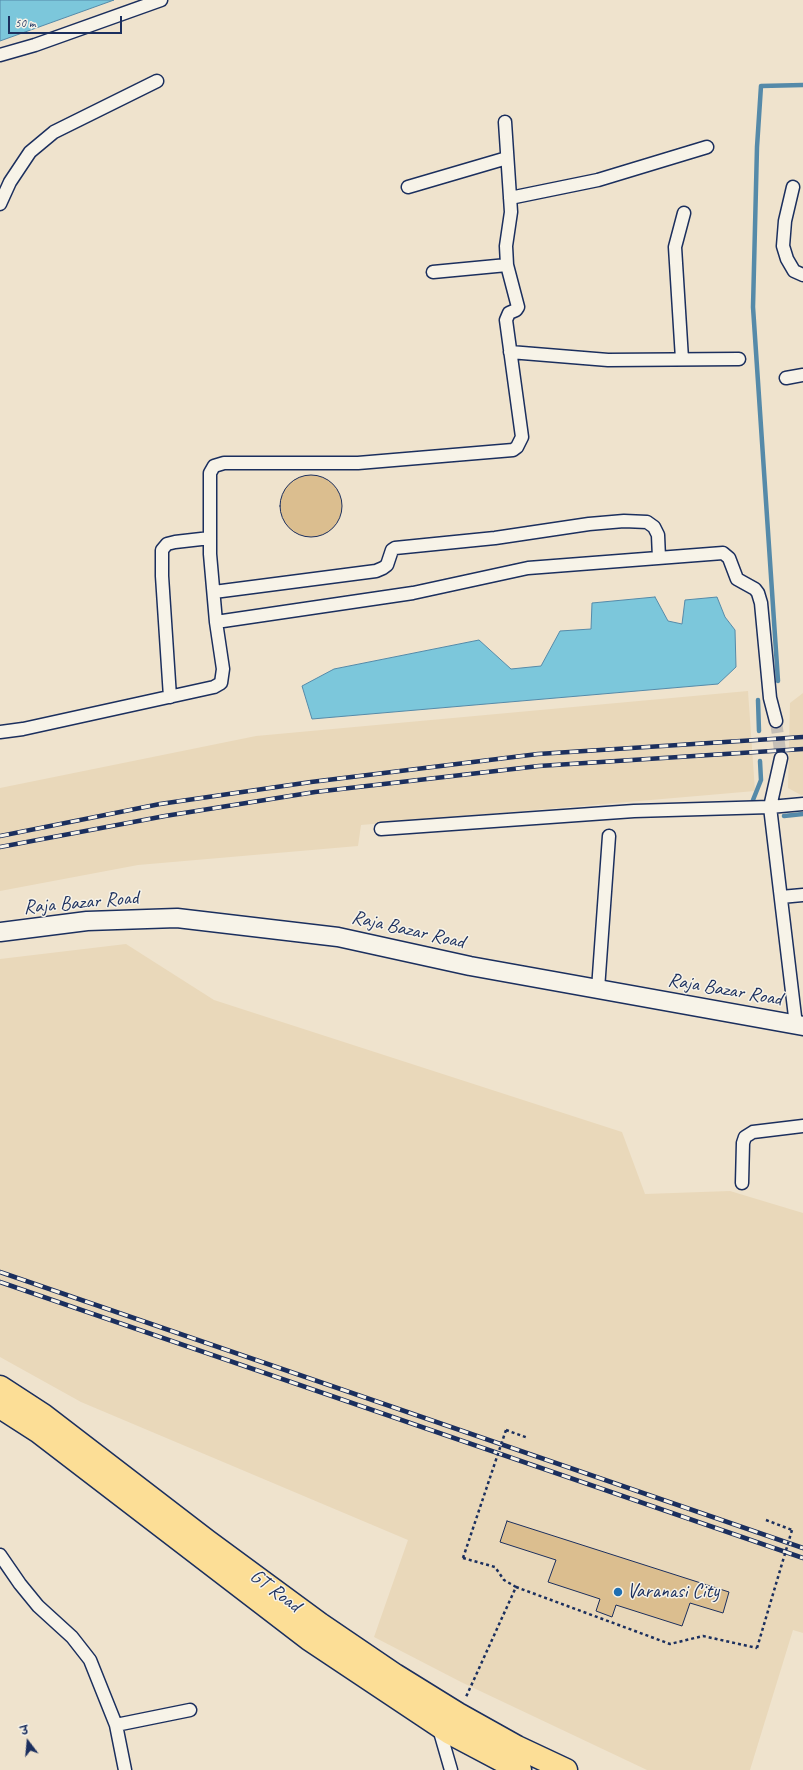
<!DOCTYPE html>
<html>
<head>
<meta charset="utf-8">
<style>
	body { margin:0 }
	#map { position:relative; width:803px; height:1770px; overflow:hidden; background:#efe3cd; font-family:Caveat,"Playpen Sans Deva",sans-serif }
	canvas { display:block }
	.north { position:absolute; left:8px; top:1722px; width:40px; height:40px; -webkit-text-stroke:3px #f7f3e8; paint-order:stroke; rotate:344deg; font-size:11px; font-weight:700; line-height:16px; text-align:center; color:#1b2f5e }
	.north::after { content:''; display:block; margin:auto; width:14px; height:18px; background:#1b2f5e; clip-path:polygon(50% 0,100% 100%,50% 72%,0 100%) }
	.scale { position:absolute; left:8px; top:16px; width:114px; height:18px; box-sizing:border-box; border:2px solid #1b2f5e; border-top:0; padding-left:5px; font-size:12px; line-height:14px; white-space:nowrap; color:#1b2f5e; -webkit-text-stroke:3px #f7f3e8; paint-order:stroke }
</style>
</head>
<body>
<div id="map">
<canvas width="803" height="1770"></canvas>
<div class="north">उ</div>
<div class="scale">50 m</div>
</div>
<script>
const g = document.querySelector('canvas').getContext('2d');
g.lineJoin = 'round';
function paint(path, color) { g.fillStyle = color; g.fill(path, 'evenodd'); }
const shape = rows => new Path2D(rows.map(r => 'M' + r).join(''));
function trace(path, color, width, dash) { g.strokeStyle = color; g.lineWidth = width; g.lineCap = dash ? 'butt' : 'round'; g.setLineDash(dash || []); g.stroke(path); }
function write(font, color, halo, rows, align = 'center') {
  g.font = font + ' Caveat,sans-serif'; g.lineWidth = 3; g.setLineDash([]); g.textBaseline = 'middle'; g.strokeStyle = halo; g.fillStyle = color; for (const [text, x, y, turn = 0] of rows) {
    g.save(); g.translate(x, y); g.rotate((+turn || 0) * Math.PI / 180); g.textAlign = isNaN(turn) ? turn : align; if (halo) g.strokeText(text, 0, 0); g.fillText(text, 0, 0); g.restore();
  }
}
paint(shape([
	[748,691,755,791,361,825,358,846,138,865,0,891,0,788,256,736],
	[803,693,803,795,801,795,788,788,790,703],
	[126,944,214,1000,622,1132,645,1194,730,1191,803,1213,803,1633,793,1630,750,1770,647,1770,461,1682,374,1637,408,1540,81,1402,0,1357,0,959]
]), '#e9d8ba');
const water = shape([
	[0,0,114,0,0,41,0,0],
	[655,597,668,621,682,624,685,600,717,597,725,617,735,630,736,667,718,684,312,719,302,686,334,669,479,640,511,669,541,666,560,631,591,629,592,603,655,597]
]);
paint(water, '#7cc7db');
trace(water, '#558aa9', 1);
trace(shape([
	[778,681,753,307,757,147,761,86,803,85],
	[758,700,759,731],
	[753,800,761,780,760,761],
	[784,816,803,814]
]), '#558aa9', 4.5);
const building = shape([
	'280 506a31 31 0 1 1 62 0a31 31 0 1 1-62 0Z',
	[507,1521,729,1592,723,1613,690,1603,682,1626,616,1605,612,1617,596,1611,600,1599,548,1582,556,1560,500,1542,507,1521]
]);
paint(building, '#dbbe8f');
trace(building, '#1b2f5e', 1);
trace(shape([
	[776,721,781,758]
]), '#c5bfb7', 12, [12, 6]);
const street = shape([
	[0,55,35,45,161,0],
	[408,187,507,158],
	[793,187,785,221,783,246,787,259,794,271,803,275],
	[510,198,598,180,707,147],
	[0,204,10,182,30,152,54,132,157,81],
	[433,272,507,265],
	[510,352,608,360,739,359],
	[682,359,675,247,684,213],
	[786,378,803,375],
	[214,592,376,571,383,568,387,565,392,550,395,548,495,538,589,524,624,521,647,522,654,527,658,535,659,558],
	[216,622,210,554,210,473,214,466,224,463,358,463,513,450,517,447,522,437,506,320,509,313,516,310,518,307,507,265,506,246,511,212,505,122],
	[170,697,162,576,162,550,167,544,175,542,210,538],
	[0,732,23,729,214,687,221,683,223,669,216,622,413,593,528,568,723,553,729,558,737,579,755,589,758,593,761,603,770,698,776,721],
	[781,758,770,807,796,1025],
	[381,829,634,811,770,807,803,804],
	[781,897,803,895],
	[598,989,609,836],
	[742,1183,743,1143,745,1137,753,1132,803,1126],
	[0,1555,20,1584,38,1606,72,1637,90,1660,116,1725,125,1770],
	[116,1725,190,1710],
	[438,1725,451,1770]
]);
const secondary = shape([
	[0,932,87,921,177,918,338,937,470,966,803,1026]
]);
const highway = shape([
	[0,1387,43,1415,207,1541,320,1624,395,1675,458,1714,517,1747,566,1770],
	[0,1407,39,1432,309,1639,450,1733,520,1770]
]);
trace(street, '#1b2f5e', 15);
trace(secondary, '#1b2f5e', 21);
trace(highway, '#1b2f5e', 25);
trace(shape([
	[506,1430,528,1438],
	[766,1520,792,1530],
	[463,1558,495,1567,504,1580,516,1587,466,1697],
	[516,1587,670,1644,703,1636,757,1648]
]), '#1b2f5e', 2.5, [3, 3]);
trace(street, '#f7f3e8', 12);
trace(secondary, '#f7f3e8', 18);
trace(highway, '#fcde96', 22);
const rail = shape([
	[0,836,160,804,311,782,538,754,803,737],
	[0,847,165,816,315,792,539,766,803,749],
	[0,1272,803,1548],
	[0,1282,803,1558]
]);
trace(rail, '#1b2f5e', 4.5);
trace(rail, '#f7f3e8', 3, [9]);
trace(shape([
	[463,1558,506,1430],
	[757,1648,792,1530]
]), '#1b2f5e', 2.5, [3, 3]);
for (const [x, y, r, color] of [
	[618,1592,5,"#1f6fb2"]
]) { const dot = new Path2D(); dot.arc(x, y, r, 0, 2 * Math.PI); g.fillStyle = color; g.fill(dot); trace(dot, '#f7f3e8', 1.5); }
write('20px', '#1b2f5e', '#f7f3e8', [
	["Raja Bazar Road",81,903,-5],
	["Raja Bazar Road",408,930,13],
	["Raja Bazar Road",725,990,10],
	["GT Road",275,1591,37]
]);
write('20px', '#1b2f5e', '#f7f3e8', [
	["Varanasi City",627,1592]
], 'left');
</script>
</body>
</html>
